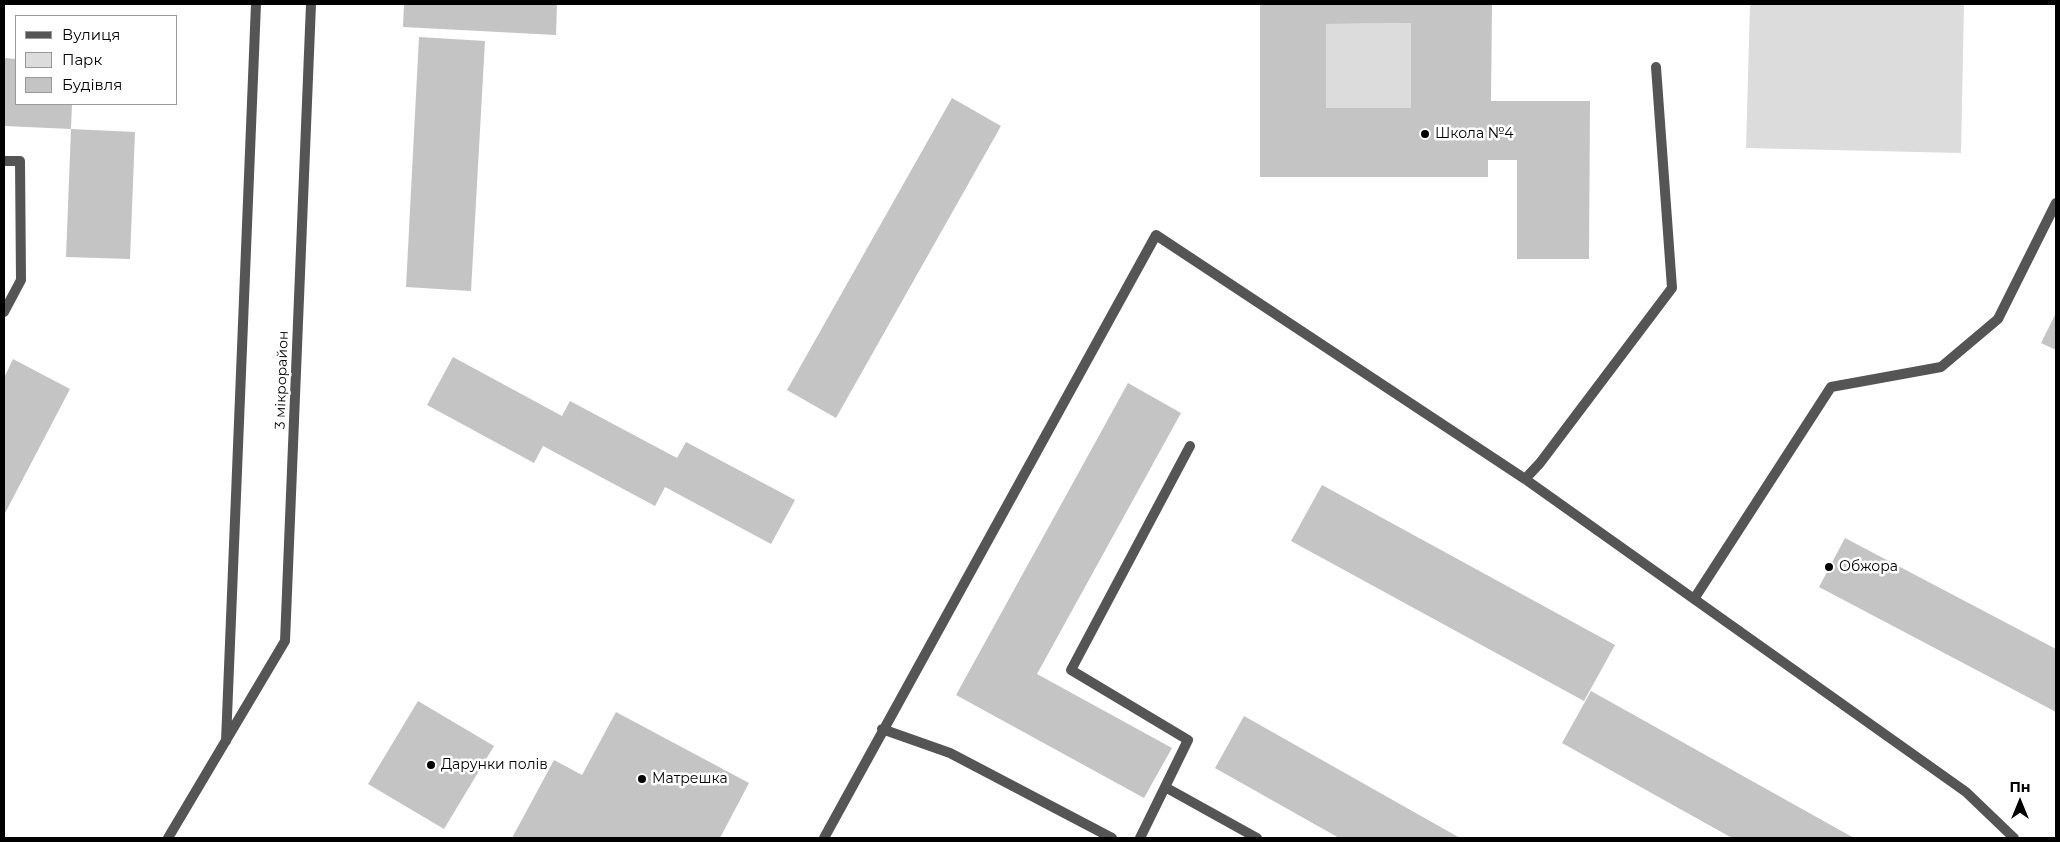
<!DOCTYPE html>
<html>
<head>
<meta charset="utf-8">
<style>
	body { margin:0 }
	#map { position:relative; width:2060px; height:842px; overflow:hidden; background:#fff; font-family:Montserrat,sans-serif }
	canvas { display:block }
	.frame { position:absolute; inset:0; border:5px solid #000; pointer-events:none }
	.legend { position:absolute; left:15px; top:15px; width:162px; height:90px; box-sizing:border-box; background:#fff; border:1px solid #999; margin:0; padding:6px 9px; list-style:none; font-size:15px; color:#000 }
	.legend li { display:flex; align-items:center; gap:10px; height:25px }
	.legend b { width:25px; border:1px solid #999 }
	.north { position:absolute; left:1995px; top:777px; width:50px; height:50px; -webkit-text-stroke:4px #fff; paint-order:stroke; rotate:0deg; font-size:14px; font-weight:700; line-height:20px; text-align:center; color:#000 }
	.north::after { content:''; display:block; margin:auto; width:18px; height:22px; background:#000; clip-path:polygon(50% 0,100% 100%,50% 72%,0 100%) }
</style>
</head>
<body>
<div id="map">
<canvas width="2060" height="842"></canvas>
<div class="frame"></div>
<ul class="legend">
<li><b style="height:6px;background:#555"></b>Вулиця</li>
<li><b style="height:14px;background:#dcdcdc"></b>Парк</li>
<li><b style="height:14px;background:#c4c4c4"></b>Будівля</li>
</ul>
<div class="north">Пн</div>
</div>
<script>
const g = document.querySelector('canvas').getContext('2d');
g.lineJoin = 'round';
function paint(path, color) { g.fillStyle = color; g.fill(path, 'evenodd'); }
const shape = rows => new Path2D(rows.map(r => 'M' + r).join(''));
function trace(path, color, width, dash) { g.strokeStyle = color; g.lineWidth = width; g.lineCap = dash ? 'butt' : 'round'; g.setLineDash(dash || []); g.stroke(path); }
function write(font, color, halo, rows, align = 'center') {
  g.font = font + ' Montserrat,sans-serif'; g.lineWidth = 5; g.setLineDash([]); g.textBaseline = 'middle'; g.strokeStyle = halo; g.fillStyle = color; for (const [text, x, y, turn = 0] of rows) {
    g.save(); g.translate(x, y); g.rotate((+turn || 0) * Math.PI / 180); g.textAlign = isNaN(turn) ? turn : align; if (halo) g.strokeText(text, 0, 0); g.fillText(text, 0, 0); g.restore();
  }
}
paint(shape([
	[1750,4,1964,4,1961,153,1746,148],
	[1411,23,1411,108,1326,108,1326,24]
]), '#dcdcdc');
paint(shape([
	[404,4,557,4,556,35,403,27],
	[1260,4,1492,4,1491,101,1590,101,1589,259,1517,259,1517,160,1488,160,1488,177,1260,177],
	[1411,23,1411,108,1326,108,1326,24],
	[419,37,485,41,471,291,406,287],
	[4,58,16,59,16,104,72,104,71,129,4,126],
	[952,98,1001,126,836,418,787,390],
	[71,129,135,132,130,259,66,257],
	[2056,313,2056,350,2041,343],
	[453,357,562,416,570,401,677,458,686,442,795,500,771,544,665,487,655,506,543,446,534,463,427,405],
	[13,359,70,389,4,515,4,378],
	[1128,383,1181,413,1037,674,1172,748,1144,798,956,695],
	[1322,485,1615,645,1584,701,1291,541],
	[1845,538,2056,649,2056,712,1819,587],
	[1591,691,1854,838,1732,838,1562,743],
	[418,701,494,746,444,829,368,784],
	[616,712,749,783,720,838,512,838,554,760,582,775],
	[1244,716,1460,838,1339,838,1215,768]
]), '#c4c4c4');
trace(shape([
	[4,161,20,161,21,280,4,312],
	[1525,479,1540,463,1672,288,1656,67],
	[1694,599,1831,387,1941,367,1998,319,2056,203],
	[882,729,950,753,1112,838],
	[1165,787,1257,838],
	[824,838,1156,235,1525,479,1966,792,2014,838],
	[1140,838,1188,740,1071,670,1190,446]
]), '#555', 10);
trace(shape([
	[226,741,256,4],
	[168,838,285,641,311,4]
]), '#555', 10);
for (const [x, y, r, color] of [
	[1425,134,5,"#000"],
	[1829,567,5,"#000"],
	[431,765,5,"#000"],
	[642,779,5,"#000"]
]) { const dot = new Path2D(); dot.arc(x, y, r, 0, 2 * Math.PI); g.fillStyle = color; g.fill(dot); trace(dot, '#fff', 2); }
write('14px', '#000', '#fff', [
	["Школа №4",1435,134],
	["Обжора",1839,567],
	["Дарунки полів",441,765],
	["Матрешка",652,779]
], 'left');
write('14px', '#000', '#fff', [
	["3 мікрорайон",282,380,-88]
]);
</script>
</body>
</html>
